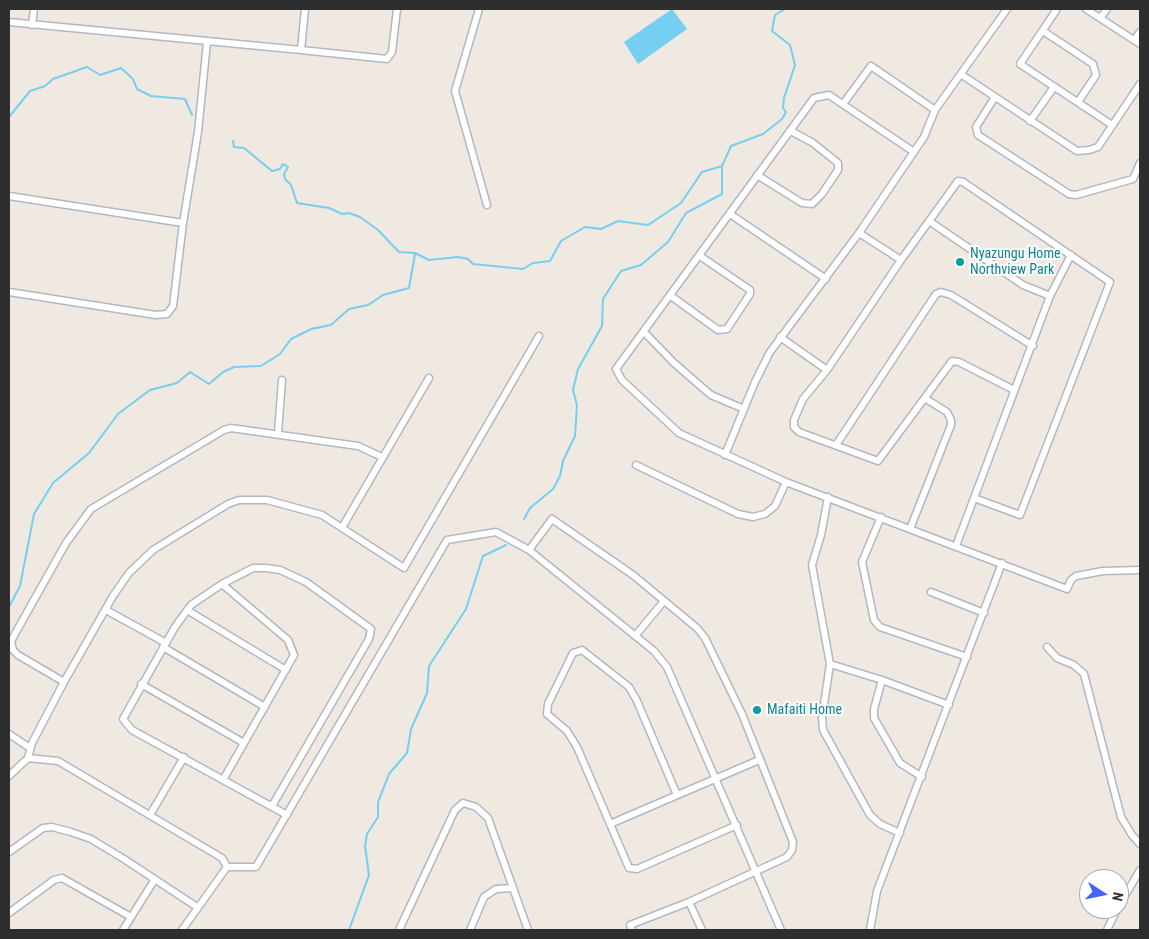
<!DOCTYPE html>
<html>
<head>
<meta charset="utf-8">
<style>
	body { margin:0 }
	#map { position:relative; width:1149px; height:939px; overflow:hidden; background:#efe9e1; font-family:"Roboto Condensed",sans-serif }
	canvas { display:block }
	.frame { position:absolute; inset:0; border:10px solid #2e2e2e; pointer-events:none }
	.north { position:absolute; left:1079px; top:869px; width:50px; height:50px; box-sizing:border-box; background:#fff; border:1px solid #ababab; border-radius:50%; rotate:101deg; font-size:14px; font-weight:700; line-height:20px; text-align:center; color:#2e2e2e }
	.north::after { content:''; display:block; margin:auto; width:18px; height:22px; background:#4264fb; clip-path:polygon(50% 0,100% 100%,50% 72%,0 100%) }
</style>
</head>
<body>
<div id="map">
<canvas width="1149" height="939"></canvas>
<div class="frame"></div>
<div class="north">N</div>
</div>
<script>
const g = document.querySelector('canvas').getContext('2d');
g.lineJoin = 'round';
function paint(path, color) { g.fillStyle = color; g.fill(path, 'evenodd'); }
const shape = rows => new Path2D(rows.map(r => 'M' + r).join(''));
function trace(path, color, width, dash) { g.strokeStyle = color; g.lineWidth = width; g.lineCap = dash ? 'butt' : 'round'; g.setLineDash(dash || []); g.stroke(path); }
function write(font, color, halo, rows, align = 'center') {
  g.font = font + ' "Roboto Condensed",sans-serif'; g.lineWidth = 4; g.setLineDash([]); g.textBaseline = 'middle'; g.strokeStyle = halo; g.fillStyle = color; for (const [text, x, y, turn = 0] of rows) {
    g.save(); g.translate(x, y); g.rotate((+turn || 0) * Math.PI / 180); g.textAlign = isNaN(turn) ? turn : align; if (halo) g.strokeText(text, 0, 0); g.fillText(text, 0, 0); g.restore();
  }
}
paint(shape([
	[672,9,687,29,638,64,624,42]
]), '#75cff0');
trace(shape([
	[9,117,30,91,45,86,53,79,87,67,100,75,121,68,133,79,137,89,151,96,185,99,192,115],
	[233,141,234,147,244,148,272,171,280,169,283,164,288,167,284,174,285,179,291,185,297,203,329,208,342,214,349,213,360,217,378,230,399,252,415,253,429,260,458,257,468,259,473,264,523,269,533,263,550,261,561,241,585,227,601,229,618,221,648,225,681,203,702,172,722,166,731,146,763,134,782,119,786,112,783,108,784,98,795,65,790,45,772,31,775,15,785,9],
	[524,519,530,508,553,489,560,476,563,461,575,436,577,405,573,390,578,369,602,326,603,299,621,271,641,265,668,242,686,213,722,194,722,166],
	[9,607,20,586,34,514,53,483,89,453,118,414,150,390,177,383,190,372,209,384,223,372,234,367,261,366,280,354,291,339,311,329,331,325,349,309,368,305,383,295,409,288,415,254],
	[349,930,369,875,365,846,367,834,378,817,378,802,389,774,407,753,411,729,427,693,429,666,466,609,483,556,506,545]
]), '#75cff0', 2);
const minor = shape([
	[305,9,301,50,387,59,392,52,397,9],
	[479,9,455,91,487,205],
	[1057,9,1020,64,1112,125],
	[1086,9,1140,44],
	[1101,17,1107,9],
	[9,22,301,50],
	[32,25,34,9],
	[1043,31,1093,64,1096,75,1078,102],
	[1134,40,1140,32],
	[962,75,1077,151,1089,150,1098,147,1140,84],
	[995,97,976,127,978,135,1069,194,1076,195,1133,179,1140,163],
	[935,110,1007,9],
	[1030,121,1054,87],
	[914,152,829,95,814,98,616,369,622,380,679,433,786,482,1067,589,1071,580,1076,576,1103,571,1140,570],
	[757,175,802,203,812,204,822,194,838,170,838,163,813,143,791,131],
	[9,196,183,223],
	[730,214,826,279],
	[929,221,1023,285,1050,296],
	[859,233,901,260],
	[9,292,156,315,167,314,173,306,183,223,198,132,207,42],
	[671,296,718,330,727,329,750,294,750,290,700,256],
	[644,332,674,363,711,395,744,409],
	[780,337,827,370],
	[278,433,282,380],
	[836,445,936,294,941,292,951,295,1033,346],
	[725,455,755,382,770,352,859,233,924,137,935,110,871,66,843,104],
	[636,465,738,514,753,517,765,514,775,506,786,482],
	[828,497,821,535,812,565,830,664,882,680,949,705],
	[974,498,1020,515,1110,282,963,182,958,181,901,260,827,370,803,399,794,420,794,427,799,432,878,461,952,361,959,362,1014,390],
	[881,517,862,562,874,620,880,627,967,657],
	[343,526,429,378],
	[910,529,951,425,951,420,947,412,926,399],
	[956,546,1050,296,1071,255],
	[529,550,552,519,633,575,697,628,705,638,742,714,793,842,792,850,787,857,689,902,630,925,632,930],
	[222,584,288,640,294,655,223,780],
	[931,592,984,613],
	[106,610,166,643],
	[187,610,286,670],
	[635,636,664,601],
	[163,647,265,707],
	[1047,647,1057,658,1074,665,1084,674,1121,817,1132,835,1140,844],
	[830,664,822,718,823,730,870,815,880,824,900,833],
	[882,680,874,709,874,718,900,763,922,777],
	[64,682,18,655,13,650,11,641,66,543,91,509,224,430,231,428,358,446,382,457],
	[141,684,244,743],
	[9,734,30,748],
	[28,758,32,743,64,682,113,596,129,573,153,550,228,504,239,500,267,500,322,515,404,568,539,336],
	[9,776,28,758,58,761,222,858,227,867],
	[677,795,637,701,629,687,582,650,573,653,548,704,547,714,567,731,577,747,629,868,637,869,737,825],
	[272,806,369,639,371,629,306,582,280,570,266,568,253,568,222,584,191,605,175,627,123,719,132,730,287,815],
	[150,815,184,757],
	[610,824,759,760],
	[9,852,43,828,52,827,71,832,91,839,124,859,197,907],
	[689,902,702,930],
	[1119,906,1140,870],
	[9,913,54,880,62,878,131,917],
	[123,930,155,879],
	[182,930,227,867,256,867,447,540,496,532,529,550,654,651,667,667,781,930],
	[399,930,455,810,463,803,476,807,488,818,528,930],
	[470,930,484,897,496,889,513,888],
	[870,930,877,891,1002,563],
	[1107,930,1117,909]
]);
trace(minor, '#b4b7c1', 9);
trace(minor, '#fff', 6);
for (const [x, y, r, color] of [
	[960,262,5,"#0f9aa8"],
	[757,710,5,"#0f9aa8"]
]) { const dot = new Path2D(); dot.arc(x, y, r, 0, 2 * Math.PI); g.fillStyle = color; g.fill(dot); trace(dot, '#fff', 2); }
write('14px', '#0d838f', '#fff', [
	["Nyazungu Home",970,254],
	["Northview Park",970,270],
	["Mafaiti Home",767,710]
], 'left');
</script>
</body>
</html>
